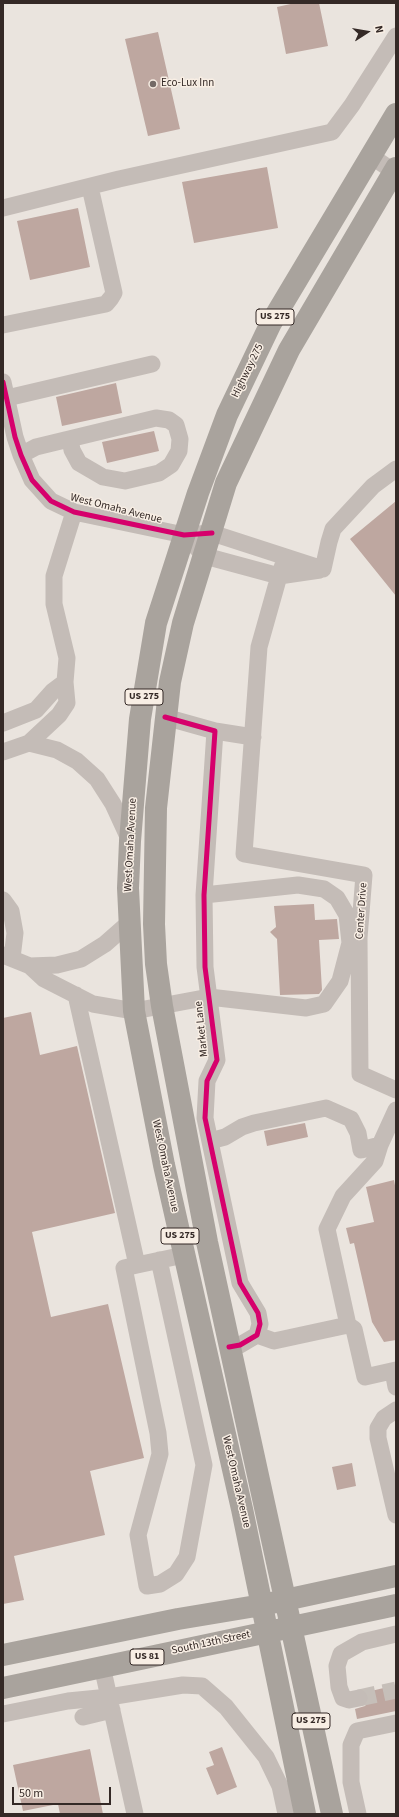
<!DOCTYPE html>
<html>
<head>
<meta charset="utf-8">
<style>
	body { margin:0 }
	#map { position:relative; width:399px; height:1817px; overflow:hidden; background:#eae4de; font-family:"Source Sans 3",sans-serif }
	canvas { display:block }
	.frame { position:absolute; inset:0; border:4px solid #342926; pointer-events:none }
	.north { position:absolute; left:347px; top:12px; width:40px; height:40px; -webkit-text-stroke:3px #f8eee4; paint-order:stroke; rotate:78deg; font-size:11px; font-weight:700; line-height:16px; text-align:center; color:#342926 }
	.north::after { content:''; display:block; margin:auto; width:14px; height:18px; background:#342926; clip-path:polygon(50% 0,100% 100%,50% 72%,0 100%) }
	.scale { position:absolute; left:12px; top:1787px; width:99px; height:18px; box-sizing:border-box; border:2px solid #342926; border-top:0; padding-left:5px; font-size:12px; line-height:14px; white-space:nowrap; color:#342926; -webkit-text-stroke:3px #f8eee4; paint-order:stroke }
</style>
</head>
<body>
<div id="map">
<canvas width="399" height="1817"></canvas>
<div class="frame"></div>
<div class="north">N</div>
<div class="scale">50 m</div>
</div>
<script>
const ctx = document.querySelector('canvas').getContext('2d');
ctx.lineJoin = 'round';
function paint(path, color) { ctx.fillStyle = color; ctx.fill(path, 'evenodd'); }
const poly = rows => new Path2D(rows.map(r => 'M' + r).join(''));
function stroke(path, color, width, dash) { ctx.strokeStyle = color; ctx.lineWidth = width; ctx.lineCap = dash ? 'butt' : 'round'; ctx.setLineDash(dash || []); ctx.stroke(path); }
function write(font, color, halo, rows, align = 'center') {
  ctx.font = font + ' "Source Sans 3",sans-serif'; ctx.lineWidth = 3; ctx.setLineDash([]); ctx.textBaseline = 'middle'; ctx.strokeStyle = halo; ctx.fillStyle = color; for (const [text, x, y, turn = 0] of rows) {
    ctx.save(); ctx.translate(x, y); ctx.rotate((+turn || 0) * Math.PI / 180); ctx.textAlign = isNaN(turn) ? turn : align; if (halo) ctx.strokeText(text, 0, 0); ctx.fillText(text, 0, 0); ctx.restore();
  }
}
const building = poly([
	[295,3,319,3,328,46,286,54,277,7],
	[158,32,180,129,148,136,125,39],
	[267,167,278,228,194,243,182,182],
	[78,208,90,267,30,280,17,221],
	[116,383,122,413,62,426,56,397],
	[154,431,159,451,107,463,102,442],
	[396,501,396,596,350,539],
	[314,904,315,920,337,919,339,939,319,940,322,990,319,994,280,995,277,939,270,932,276,927,274,906],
	[31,1012,40,1055,77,1046,115,1213,32,1232,51,1317,108,1304,144,1458,90,1471,105,1535,14,1556,24,1600,3,1604,3,1018],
	[305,1123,308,1137,267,1146,264,1131],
	[394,1180,396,1191,396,1340,384,1342,372,1322,354,1243,350,1244,346,1228,374,1222,366,1187],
	[352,1463,356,1486,337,1490,332,1467],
	[396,1685,396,1711,357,1719,355,1709,365,1706,368,1702,369,1696,367,1692],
	[222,1747,237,1787,217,1795,206,1768,214,1765,209,1752],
	[90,1749,103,1814,60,1814,58,1804,23,1811,13,1765]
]);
const minorTunnel = poly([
	[359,1698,396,1690]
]);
const minor = poly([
	[371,156,396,173],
	[3,208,119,179,332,132,352,105,396,36],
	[3,325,106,304,111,298,114,293,90,187],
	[3,382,15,437,21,455,32,480,51,501,74,512,184,535,212,533,323,569],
	[7,398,152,364],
	[21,455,36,447,156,418,169,420,176,425,180,439,179,451,171,465,159,473,125,481,103,477,79,463,72,450,70,439],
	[196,547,205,556,279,576,320,570],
	[286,557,279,576,259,647,244,854,364,875,359,938,360,1074,396,1090],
	[323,569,329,542,333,529,373,486,396,469],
	[165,717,215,731,253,737],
	[3,723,36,710,53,691,65,682],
	[215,731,204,895,205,967,217,1060,207,1081,205,1118,240,1283,258,1313,260,1324,257,1335,240,1345,229,1347],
	[29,743,57,750,77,761,97,779,113,804,130,841],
	[3,752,29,743,59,715,67,703,65,682,67,658,54,604,54,576,74,512],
	[3,900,11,911,15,933,12,958],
	[3,955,30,966,44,979,93,1004,134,1011,209,997,306,1008,324,1004,340,981,350,943,347,915,337,898,324,889,298,885,204,895],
	[30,966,57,965,81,959,105,944,130,922],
	[76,995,137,1265],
	[210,1141,225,1137,242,1127,254,1123,326,1108,351,1119,358,1133,361,1150,380,1145],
	[159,1260,204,1465,187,1557,176,1574,160,1584,147,1586,138,1535,160,1454,158,1433,124,1268,137,1265,184,1255],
	[348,1325,354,1329,365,1377,396,1370],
	[257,1335,274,1341,348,1325,327,1229,343,1196,375,1161,380,1145,396,1110],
	[393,1371,396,1387],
	[396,1410,384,1418,378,1428,378,1438,396,1515],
	[102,1666,135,1814],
	[359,1698,349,1700,343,1698,339,1687,337,1666,341,1654,362,1642,396,1634],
	[3,1714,68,1701,109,1697,183,1685,202,1686,226,1707,266,1757,280,1786,286,1814],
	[83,1717,112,1710],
	[358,1814,351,1782,351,1745,357,1731,396,1723]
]);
const highway = poly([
	[3,1655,178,1619,262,1605,396,1576],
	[3,1688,396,1605],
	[305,1814,242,1509,164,1165,134,1011,128,888,130,841,140,719,156,623,198,493,227,415,271,323,396,114],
	[332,1814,207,1242,162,1006,156,964,154,924,156,808,170,682,183,623,226,483,289,350,396,168]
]);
const cycleway = poly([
	[3,382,15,437,21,455,32,480,51,501,74,512,184,535,212,533],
	[165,717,215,731,204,895,205,967,217,1060,207,1081,205,1118,240,1283,258,1313,260,1324,257,1335,240,1345,229,1347]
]);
const markers = [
	[153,84,4,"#746a66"]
];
const shields = [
	[275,317,38],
	[144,697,38],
	[180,1236,38],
	[147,1657,34],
	[311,1721,38]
];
const shieldNames = [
	["US 275",275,317],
	["US 275",144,697],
	["US 275",180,1236],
	["US 81",147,1657],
	["US 275",311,1721]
];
const poiNames = [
	["Eco-Lux Inn",161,84]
];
const streetNames = [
	["Highway 275",248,371,-64],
	["West Omaha Avenue",116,509,14],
	["West Omaha Avenue",131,845,-87],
	["Center Drive",362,911,-86],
	["Market Lane",202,1029,-96],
	["West Omaha Avenue",165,1166,78],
	["West Omaha Avenue",236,1482,77],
	["South 13th Street",211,1643,-12]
];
paint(building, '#bea7a0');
stroke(minorTunnel, '#c6bfb9', 17, [17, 8]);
stroke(minor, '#c4bcb7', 17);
stroke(highway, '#a9a39d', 22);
stroke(cycleway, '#d6006c', 5);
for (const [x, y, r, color] of markers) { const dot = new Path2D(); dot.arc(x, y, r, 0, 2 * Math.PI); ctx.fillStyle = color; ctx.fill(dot); stroke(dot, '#f8eee4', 1.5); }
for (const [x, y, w] of shields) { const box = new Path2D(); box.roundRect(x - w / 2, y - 8, w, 16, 3); ctx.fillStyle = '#f8eee4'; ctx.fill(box); stroke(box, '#342926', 1); }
write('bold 10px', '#342926', null, shieldNames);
write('11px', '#342926', '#f8eee4', poiNames, 'left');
write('11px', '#342926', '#f8eee4', streetNames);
</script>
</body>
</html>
